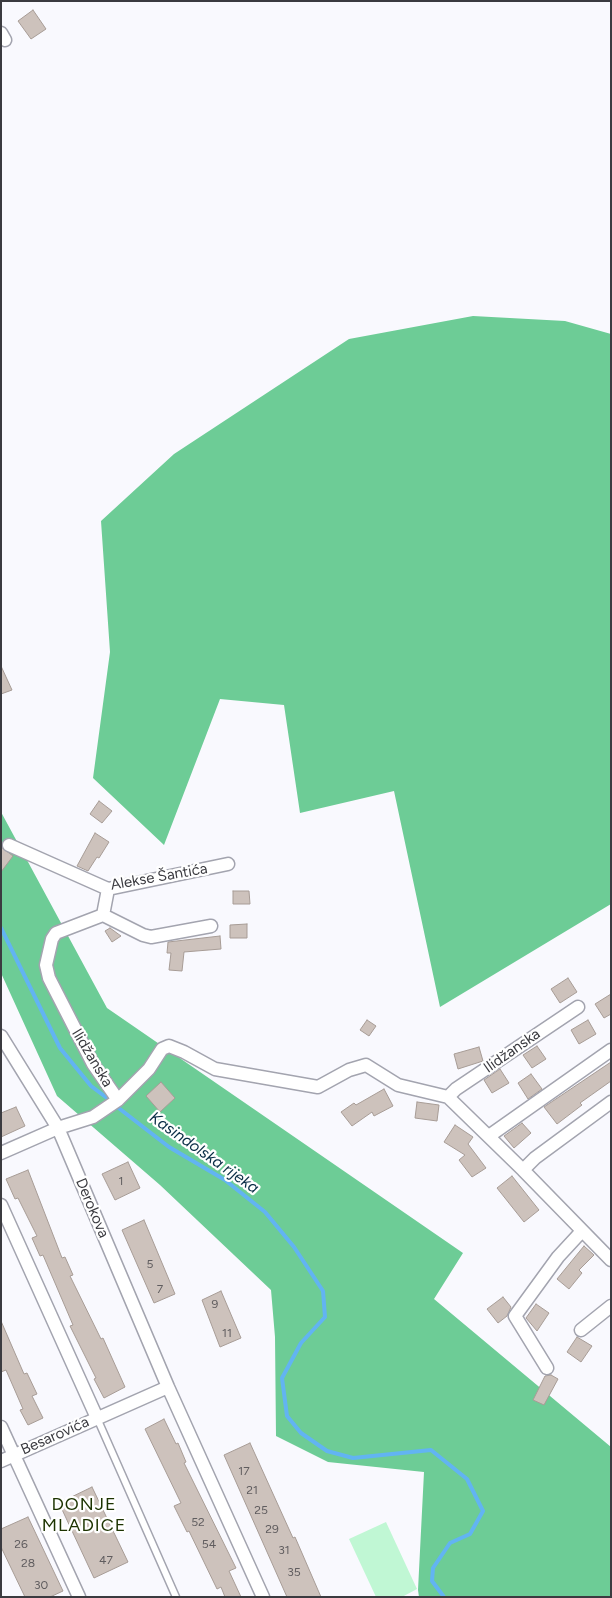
<!DOCTYPE html>
<html>
<head>
<meta charset="utf-8">
<style>
	body { margin:0 }
	#map { position:relative; width:612px; height:1598px; overflow:hidden; background:#f9f9fe; font-family:Figtree,sans-serif }
	canvas { display:block }
	.frame { position:absolute; inset:0; border:2px solid #3b3b40; pointer-events:none }
</style>
</head>
<body>
<div id="map">
<canvas width="612" height="1598"></canvas>
<div class="frame"></div>
</div>
<script>
const ctx = document.querySelector('canvas').getContext('2d');
ctx.lineJoin = 'round';
function paint(path, color) { ctx.fillStyle = color; ctx.fill(path, 'evenodd'); }
const poly = rows => new Path2D(rows.map(r => 'M' + r).join(''));
function stroke(path, color, width, dash) { ctx.strokeStyle = color; ctx.lineWidth = width; ctx.lineCap = dash ? 'butt' : 'round'; ctx.setLineDash(dash || []); ctx.stroke(path); }
function write(font, color, halo, rows, align = 'center') {
  ctx.font = font + ' Figtree,sans-serif'; ctx.lineWidth = 4.5; ctx.setLineDash([]); ctx.textBaseline = 'middle'; ctx.strokeStyle = halo; ctx.fillStyle = color; for (const [text, x, y, turn = 0] of rows) {
    ctx.save(); ctx.translate(x, y); ctx.rotate((+turn || 0) * Math.PI / 180); ctx.textAlign = isNaN(turn) ? turn : align; if (halo) ctx.strokeText(text, 0, 0); ctx.fillText(text, 0, 0); ctx.restore();
  }
}
const green = poly([
	[386,1522,417,1589,402,1597,376,1597,349,1539]
]);
const forest = poly([
	[473,316,565,321,611,334,611,904,440,1007,394,791,300,813,284,705,220,699,164,845,93,778,110,652,101,521,174,454,349,339],
	[1,812,107,1008,463,1253,434,1299,611,1447,611,1597,419,1597,418,1590,424,1472,328,1462,276,1436,275,1337,271,1290,160,1185,57,1096,1,973]
]);
const stream = poly([
	[1,928,60,1048,91,1086,111,1101],
	[116,1106,169,1147,225,1180,265,1212,294,1247,323,1291,325,1317,301,1343,282,1378,287,1416,301,1433,327,1451,353,1458,431,1450,467,1479,483,1511,470,1534,450,1543,433,1568,432,1581,444,1597]
]);
const building = poly([
	[33,10,46,29,31,39,18,21,33,10],
	[1,666,12,690,1,694,1,666],
	[99,801,112,811,102,823,90,814,99,801],
	[95,833,109,842,99,858,97,857,88,871,77,866,95,833],
	[1,847,13,856,1,872,1,847],
	[233,891,249,891,250,904,233,904,233,891],
	[247,924,247,938,230,938,230,925,247,924],
	[110,928,121,936,112,942,105,931,110,928],
	[220,936,221,949,184,952,182,971,169,970,171,953,167,953,168,942,220,936],
	[568,978,577,992,560,1003,551,989,568,978],
	[611,994,611,1014,604,1018,595,1004,611,994],
	[367,1020,376,1026,369,1036,360,1030,367,1020],
	[588,1020,596,1034,579,1044,571,1030,588,1020],
	[537,1046,546,1059,532,1068,523,1055,537,1046],
	[479,1047,483,1061,458,1069,454,1054,479,1047],
	[611,1062,611,1081,580,1103,582,1105,557,1124,544,1107,611,1062],
	[500,1069,509,1083,492,1093,484,1080,500,1069],
	[531,1074,542,1089,528,1099,518,1083,531,1074],
	[161,1082,175,1098,160,1112,146,1096,161,1082],
	[384,1089,393,1106,374,1116,372,1112,352,1126,341,1112,354,1103,356,1105,384,1089],
	[417,1102,439,1105,437,1121,415,1118,417,1102],
	[16,1107,25,1126,1,1137,1,1113,16,1107],
	[522,1123,531,1133,514,1148,504,1136,522,1123],
	[455,1125,473,1137,468,1144,486,1168,472,1177,459,1160,465,1155,444,1142,455,1125],
	[128,1162,140,1188,115,1200,102,1174,128,1162],
	[28,1170,62,1258,65,1257,73,1275,70,1276,101,1339,103,1338,125,1387,104,1398,94,1379,96,1378,70,1326,73,1325,43,1255,40,1256,32,1238,37,1236,18,1198,15,1199,6,1179,28,1170],
	[512,1176,539,1210,524,1222,497,1188,512,1176],
	[144,1220,175,1294,154,1303,122,1230,144,1220],
	[584,1246,594,1255,579,1270,582,1273,569,1289,557,1279,584,1246],
	[221,1291,241,1338,220,1347,202,1300,221,1291],
	[503,1297,511,1307,507,1316,498,1323,487,1309,503,1297],
	[536,1304,549,1313,537,1331,526,1318,536,1304],
	[1,1321,24,1374,27,1373,37,1394,32,1396,43,1418,28,1425,20,1410,23,1409,6,1370,1,1372,1,1321],
	[577,1337,592,1346,581,1362,567,1352,577,1337],
	[551,1375,558,1379,544,1405,533,1400,545,1376,551,1375],
	[164,1419,176,1444,178,1443,186,1462,184,1463,236,1568,229,1571,241,1597,225,1597,221,1587,217,1589,189,1531,187,1532,174,1506,181,1503,145,1429,164,1419],
	[250,1443,293,1538,295,1537,321,1597,287,1597,224,1455,250,1443],
	[92,1487,128,1562,94,1578,59,1503,92,1487],
	[28,1517,63,1591,50,1597,25,1597,1,1547,1,1529,28,1517]
]);
const service = poly([
	[97,1418,176,1597]
]);
const minor = poly([
	[1,33,5,40],
	[9,845,108,889,228,864],
	[103,915,108,889],
	[1,1036,58,1128,168,1387,263,1597],
	[448,1097,456,1089,578,1007],
	[118,1100,93,1064,49,978,46,965,52,939,56,933,103,915,143,935,151,937,211,926],
	[489,1136,611,1050],
	[1,1153,58,1128,93,1117,118,1100,149,1069,162,1049,169,1046,184,1052,215,1069,318,1087,349,1070,366,1065,398,1085,448,1097,523,1170,611,1260],
	[523,1170,535,1158,611,1102],
	[1,1205,97,1418],
	[581,1330,611,1306],
	[547,1368,515,1316,558,1257,582,1231],
	[1,1427,79,1597],
	[1,1461,168,1387]
]);
const numberNames = [
	["1",121,1181],
	["5",150,1264],
	["7",160,1289],
	["9",215,1304],
	["11",227,1333],
	["17",244,1471],
	["21",252,1490],
	["25",261,1510],
	["52",198,1522],
	["29",272,1529],
	["26",21,1544],
	["54",209,1544],
	["31",284,1550],
	["47",106,1560],
	["28",28,1563],
	["35",294,1572],
	["30",41,1585]
];
const streetNames = [
	["Alekse Šantića",159,877,-10],
	["Ilidžanska",512,1051,-35],
	["Ilidžanska",92,1058,59],
	["Derokova",92,1208,67],
	["Besarovića",55,1436,-24]
];
const waterNames = [
	["Kasindolska rijeka",204,1153,35]
];
const quarterNames = [
	["DONJE",84,1505],
	["MLADICE",84,1526]
];
paint(green, '#c0f7d4');
paint(forest, '#6dcc96');
stroke(stream, '#62b4f2', 4);
paint(building, '#cdc2bc');
stroke(building, '#a79c96', 1);
stroke(service, '#a3a4af', 9);
stroke(minor, '#a3a4af', 15);
stroke(service, '#fff', 6);
stroke(minor, '#fff', 12);
write('12px', '#605d5f', null, numberNames);
write('15px', '#3b3b40', '#fff', streetNames);
write('italic 16px', '#0a2e46', '#fff', waterNames);
ctx.letterSpacing = '1px';
write('18px', '#1c3301', '#fff', quarterNames);
ctx.letterSpacing = '0px';
</script>
</body>
</html>
